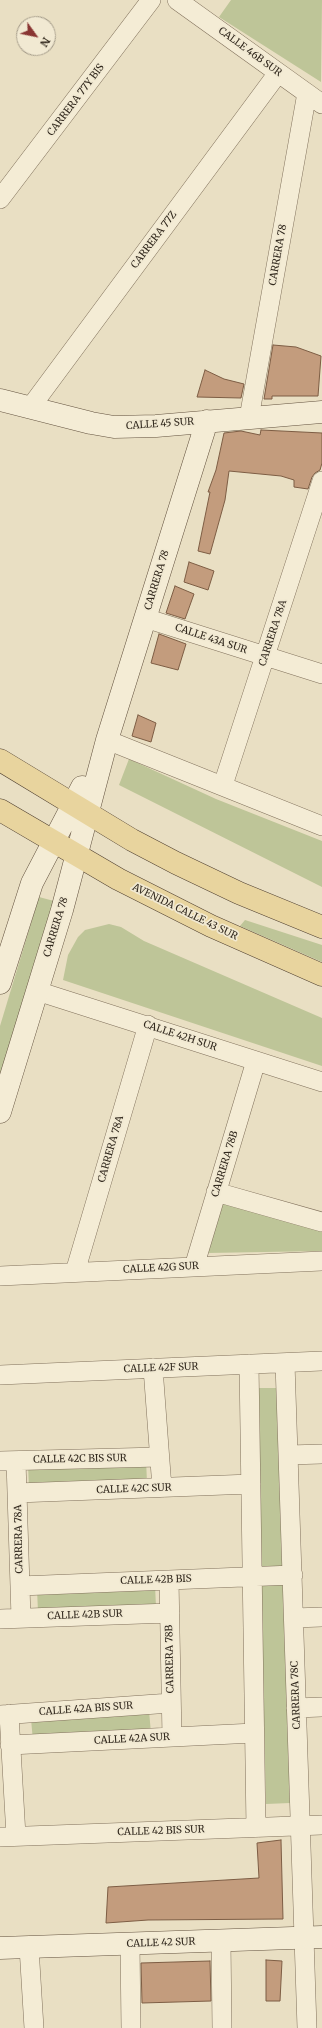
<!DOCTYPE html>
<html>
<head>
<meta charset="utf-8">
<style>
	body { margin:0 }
	#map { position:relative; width:322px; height:2028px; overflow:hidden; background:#e9dfc3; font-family:Merriweather,serif }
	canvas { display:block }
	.north { position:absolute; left:16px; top:16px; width:40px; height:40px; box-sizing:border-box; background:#f1e9d2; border:1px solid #a59c8a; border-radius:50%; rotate:123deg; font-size:11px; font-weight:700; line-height:16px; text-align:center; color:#32291e }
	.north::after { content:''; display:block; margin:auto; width:14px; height:18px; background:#893532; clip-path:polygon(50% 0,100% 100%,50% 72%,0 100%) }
</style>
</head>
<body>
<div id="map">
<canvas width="322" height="2028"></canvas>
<div class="north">N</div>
</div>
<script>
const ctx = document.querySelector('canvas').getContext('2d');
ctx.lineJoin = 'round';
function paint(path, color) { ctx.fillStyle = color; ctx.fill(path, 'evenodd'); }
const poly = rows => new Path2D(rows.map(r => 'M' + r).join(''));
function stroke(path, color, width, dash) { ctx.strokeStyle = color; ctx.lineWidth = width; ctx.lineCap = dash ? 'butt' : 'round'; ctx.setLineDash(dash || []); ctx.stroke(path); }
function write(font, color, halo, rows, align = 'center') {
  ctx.font = font + ' Merriweather,serif'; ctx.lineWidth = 3.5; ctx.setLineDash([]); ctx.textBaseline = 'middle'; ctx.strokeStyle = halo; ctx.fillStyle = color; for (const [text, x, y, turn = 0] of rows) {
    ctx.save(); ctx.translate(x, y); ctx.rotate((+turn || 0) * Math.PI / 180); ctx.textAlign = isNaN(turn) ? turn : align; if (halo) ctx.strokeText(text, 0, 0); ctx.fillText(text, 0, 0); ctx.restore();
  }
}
const green = poly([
	[231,0,322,0,321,82,219,17],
	[129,759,216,799,322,841,322,887,119,785],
	[39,897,54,901,0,1077,0,1026],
	[245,920,322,945,322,962,240,926],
	[109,924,121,927,144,941,322,1018,322,1066,63,980,68,955,78,937,85,930],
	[221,1199,322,1229,322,1251,207,1253],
	[256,1388,279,1388,290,1803,266,1804],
	[146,1460,147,1482,29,1488,28,1465],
	[155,1585,156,1607,38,1612,37,1589],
	[149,1711,151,1733,33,1741,31,1719]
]);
const building = poly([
	[273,345,296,347,321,356,318,396,272,396,272,399,264,399,273,345],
	[205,370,224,379,244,384,241,398,197,397,205,370],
	[261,430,322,433,322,463,320,470,315,473,312,477,308,489,294,487,294,480,281,476,229,471,225,500,210,554,198,551,210,492,208,492,216,470,224,433,241,431,260,435,261,430],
	[189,562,214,571,208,590,184,582,189,562],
	[175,586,194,594,185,619,166,613,175,586],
	[159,634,186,644,178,670,151,663,159,634],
	[138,715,156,723,151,742,132,736,138,715],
	[281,1840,283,1919,148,1920,106,1923,108,1887,259,1878,257,1843,281,1840],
	[266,1960,282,1961,280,2001,266,2001,266,1960],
	[210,1961,211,2001,142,2003,141,1963,210,1961]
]);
const street = poly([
	[177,0,322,104],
	[0,199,151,0],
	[30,408,278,73],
	[249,418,307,93],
	[145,618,322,674],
	[107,740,322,826],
	[223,785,322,481],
	[37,991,322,1082],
	[216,1192,322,1222],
	[194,1267,256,1061],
	[75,1272,148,1025],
	[0,1276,322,1261],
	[285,1363,307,2028],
	[249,1364,256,1828],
	[153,1368,162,1488],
	[0,1375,322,1361],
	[289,1455,322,1454],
	[0,1461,159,1457],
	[16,1461,21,1618],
	[17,1493,251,1484],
	[169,1580,172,1737],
	[20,1586,293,1575],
	[294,1618,322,1617],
	[0,1619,170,1613],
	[296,1708,322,1707],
	[9,1714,16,1836],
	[0,1715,171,1703],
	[10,1745,254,1733],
	[0,1837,322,1825],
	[221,1941,222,2028],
	[130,1944,131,2028],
	[29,1947,34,2028]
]);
const secondary = poly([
	[0,400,91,423,114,427,156,426,322,412],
	[0,983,32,883,82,787],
	[0,1112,62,910,107,740,207,421],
	[0,1948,322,1937]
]);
const primary = poly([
	[0,760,132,840,176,863,239,893,322,927],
	[0,810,118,879,211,926,322,975]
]);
const streetNames = [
	["CALLE 46B SUR",250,52,36],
	["CARRERA 77Y BIS",76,100,-53],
	["CARRERA 77Z",154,240,-53],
	["CARRERA 78",278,255,-80],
	["CALLE 45 SUR",160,424,-4],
	["CARRERA 78",157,580,-73],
	["CARRERA 78A",273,633,-72],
	["CALLE 43A SUR",211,639,18],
	["AVENIDA CALLE 43 SUR",185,912,26],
	["CARRERA 78",56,927,-73],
	["CALLE 42H SUR",180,1036,18],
	["CARRERA 78A",111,1149,-74],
	["CARRERA 78B",225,1164,-73],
	["CALLE 42G SUR",161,1268,-3],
	["CALLE 42F SUR",161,1368,-2],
	["CALLE 42C BIS SUR",80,1459,-1],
	["CALLE 42C SUR",134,1489,-2],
	["CARRERA 78A",19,1539,-91],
	["CALLE 42B BIS",156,1580,-2],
	["CALLE 42B SUR",85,1615,-2],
	["CARRERA 78B",170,1659,-91],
	["CARRERA 78C",296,1695,-92],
	["CALLE 42A BIS SUR",86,1709,-4],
	["CALLE 42A SUR",132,1739,-3],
	["CALLE 42 BIS SUR",161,1831,-2],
	["CALLE 42 SUR",161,1943,-2]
];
paint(green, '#bec598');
paint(building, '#c39c7d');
stroke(building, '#7d5d44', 1);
stroke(street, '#81715c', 20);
stroke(secondary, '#63523f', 23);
stroke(primary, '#4f3f30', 23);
stroke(street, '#f4ecd5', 19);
stroke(secondary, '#f4ecd5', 22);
stroke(primary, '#e8d49e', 22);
write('10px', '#32291e', '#f1e9d2', streetNames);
</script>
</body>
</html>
